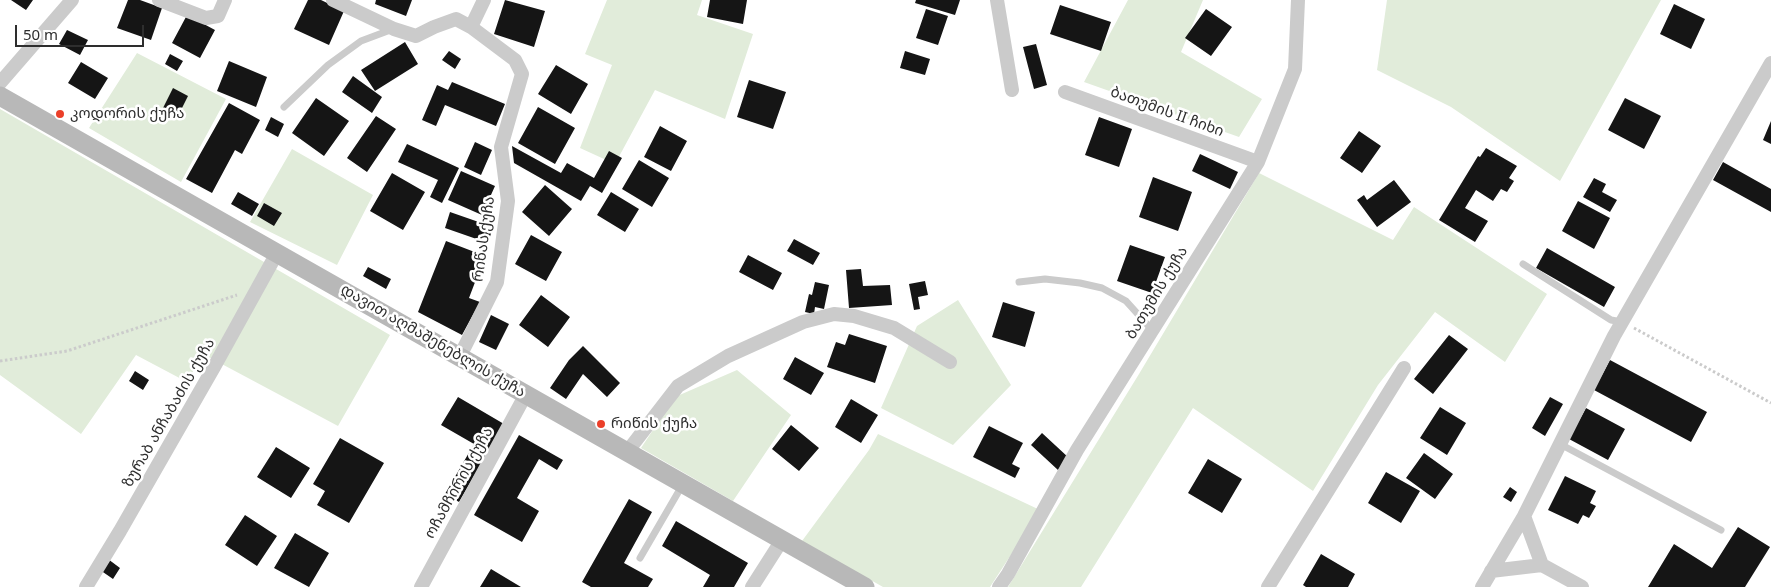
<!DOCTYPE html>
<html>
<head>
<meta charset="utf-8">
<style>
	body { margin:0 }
	#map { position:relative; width:1771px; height:587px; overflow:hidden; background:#fff; font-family:"Noto Sans",sans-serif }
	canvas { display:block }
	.scale { position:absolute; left:15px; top:25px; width:129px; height:22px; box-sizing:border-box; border:2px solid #2e2e2e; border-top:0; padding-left:6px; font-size:15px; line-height:18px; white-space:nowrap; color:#2e2e2e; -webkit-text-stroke:4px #fff; paint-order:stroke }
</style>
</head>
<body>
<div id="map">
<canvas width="1771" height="587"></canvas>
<div class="scale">50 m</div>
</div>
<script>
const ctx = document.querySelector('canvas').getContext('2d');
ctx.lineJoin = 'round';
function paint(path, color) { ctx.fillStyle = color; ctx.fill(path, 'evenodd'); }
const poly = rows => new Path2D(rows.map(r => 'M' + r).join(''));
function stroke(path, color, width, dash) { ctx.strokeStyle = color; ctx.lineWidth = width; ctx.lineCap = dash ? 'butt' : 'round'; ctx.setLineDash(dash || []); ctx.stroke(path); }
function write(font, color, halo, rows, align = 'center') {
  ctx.font = font + ' "Noto Sans","Noto Sans Georgian",sans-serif'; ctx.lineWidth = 5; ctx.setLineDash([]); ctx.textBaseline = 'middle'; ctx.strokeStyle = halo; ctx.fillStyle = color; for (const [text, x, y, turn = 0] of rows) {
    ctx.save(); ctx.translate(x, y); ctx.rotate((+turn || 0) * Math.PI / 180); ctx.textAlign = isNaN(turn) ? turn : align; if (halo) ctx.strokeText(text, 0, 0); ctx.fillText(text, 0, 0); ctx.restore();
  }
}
const green = poly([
	[607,0,702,0,697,15,753,34,725,119,655,90,615,164,580,148,612,65,585,54],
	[1128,0,1203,0,1181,52,1262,99,1239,137,1084,82],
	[1387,0,1661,0,1560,181,1451,107,1377,70],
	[137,53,226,99,181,182,89,128],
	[0,109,390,335,338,426,203,354,187,382,136,355,81,434,0,375],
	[292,149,373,195,337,265,250,222],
	[1259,173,1393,240,1414,207,1547,294,1505,362,1435,312,1378,385,1313,491,1193,408,1081,587,1008,587,1139,374],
	[958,300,1011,385,953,445,881,408,917,326],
	[737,370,791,415,733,501,641,448,675,397],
	[878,434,1040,510,990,587,883,587,802,541,869,450]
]);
const building = poly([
	[11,0,33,0,26,10],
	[128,0,140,0,162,8,151,40,117,28],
	[308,0,321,0,344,11,329,45,294,29],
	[376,0,412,0,406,16,375,4],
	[505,0,545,11,534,47,494,34],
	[710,0,747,0,743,24,707,17],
	[916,0,960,0,955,15,915,3],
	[1674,4,1705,19,1691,49,1660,34],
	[1060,5,1111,22,1101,51,1050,34],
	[926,9,948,16,938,45,916,38],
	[1206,9,1232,27,1211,56,1185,38],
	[187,15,215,30,200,58,172,43],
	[67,30,88,40,80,55,59,44],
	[405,42,418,64,375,91,361,70],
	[1036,44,1047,85,1034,89,1023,47],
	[449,51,461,59,455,69,442,60],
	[905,51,930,59,925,75,900,68],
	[170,54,183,61,177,71,165,64],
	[229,61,267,77,256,107,217,91],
	[81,62,108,78,95,99,68,83],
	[556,65,588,84,571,114,538,94],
	[353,76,382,97,372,113,342,92],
	[749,80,786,92,773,129,737,117],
	[452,82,505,104,496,126,445,105,436,126,422,120,437,85,448,90],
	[173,88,188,96,177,118,162,110],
	[316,98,349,121,324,156,292,133],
	[1625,98,1661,116,1644,149,1608,130],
	[229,103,260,120,242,154,235,150,212,193,186,179],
	[538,107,575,128,555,164,518,143],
	[376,116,396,129,367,172,347,158],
	[271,117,284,124,278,137,265,130],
	[1099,117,1132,129,1119,167,1085,155],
	[1771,121,1771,144,1763,140],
	[660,126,687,141,671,171,644,157],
	[1359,131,1381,146,1362,173,1340,158],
	[475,142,492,150,481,175,464,167],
	[407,144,459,168,442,203,430,197,438,180,398,162],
	[512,146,561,173,567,163,594,178,609,151,622,158,602,193,590,186,581,201,514,163],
	[1486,148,1517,166,1509,178,1514,181,1507,192,1501,189,1493,201,1476,190,1465,208,1488,221,1475,242,1439,220,1478,156,1480,157],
	[1200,154,1238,172,1230,189,1192,171],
	[639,160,669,178,652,207,622,189],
	[1723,162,1771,189,1771,212,1713,180],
	[461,171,495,186,482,215,448,200],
	[392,173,425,192,403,230,370,211],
	[1153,177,1192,192,1178,231,1139,217],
	[1594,178,1606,184,1602,192,1617,200,1610,212,1583,197],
	[1394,180,1411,202,1377,227,1357,200,1364,195,1367,200],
	[545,185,572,209,549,236,522,212],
	[238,192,259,204,252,216,231,204],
	[611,192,639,209,625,232,597,215],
	[1578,201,1610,218,1594,249,1562,231],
	[264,203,282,213,274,226,257,216],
	[450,212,493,227,488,243,445,228],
	[531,235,562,252,546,281,515,264],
	[794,239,820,253,813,265,787,251],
	[446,241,485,256,469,298,480,302,462,335,418,312],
	[1130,245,1165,257,1152,293,1117,281],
	[1547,248,1615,287,1604,307,1536,268],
	[748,255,782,273,773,290,739,272],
	[368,267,391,279,386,289,363,276],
	[861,269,863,286,890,285,892,305,849,308,846,270],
	[925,281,928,295,918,297,920,309,914,310,909,284],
	[815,282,829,285,824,309,815,307,814,314,805,312,809,294,812,295],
	[541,295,570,317,548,347,519,325],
	[1003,302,1035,312,1025,347,992,337],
	[491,315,509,324,496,350,479,342],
	[849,334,887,346,875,383,827,367,836,342,845,345],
	[1449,335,1468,349,1433,394,1414,379],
	[583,346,620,383,607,397,583,374,566,399,550,388,569,360],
	[795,357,824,373,811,395,783,379],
	[1610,360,1707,412,1691,442,1594,390],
	[135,371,149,380,143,390,129,381],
	[458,397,504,424,459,502,445,494,474,444,441,425],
	[1550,397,1563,404,1545,436,1532,428],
	[851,399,878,415,861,443,835,427],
	[1440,407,1466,423,1447,455,1420,438],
	[1586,408,1625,429,1608,460,1569,439],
	[791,425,819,448,799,471,772,449],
	[989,426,1023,443,1012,464,1020,468,1015,478,973,457],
	[1042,433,1069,458,1058,470,1031,445],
	[519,435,563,460,557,470,539,459,517,498,539,511,522,542,474,515],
	[340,438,384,463,349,523,317,505,325,491,313,484],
	[276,447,310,468,291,498,257,477],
	[1424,453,1453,474,1435,499,1406,478],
	[1208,459,1242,479,1222,513,1188,493],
	[1386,472,1420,491,1401,523,1368,503],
	[1565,476,1596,491,1590,503,1596,506,1589,518,1583,515,1578,524,1548,510],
	[1510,487,1517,492,1511,502,1503,497],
	[629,499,652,512,624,563,653,579,648,587,591,587,582,582],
	[245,515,277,536,257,566,225,545],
	[676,521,748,563,734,587,703,587,710,575,662,546],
	[1738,527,1770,547,1745,587,1648,587,1674,544,1712,568],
	[295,533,329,553,309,587,274,568],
	[1321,554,1355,574,1348,587,1306,587,1303,585],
	[108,559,120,568,113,579,100,570],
	[491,569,521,587,480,587]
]);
const path = poly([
	[1634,328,1771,403],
	[0,361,67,351,237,295]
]);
const lane = poly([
	[284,107,328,65,361,41,393,29],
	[1523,264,1611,320,1622,322],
	[1019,282,1045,279,1080,283,1102,288,1126,301,1153,331],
	[1560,444,1721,530],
	[640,558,683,484]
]);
const street = poly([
	[159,0,206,18,218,16,225,0],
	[333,0,394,29,416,36,434,27,456,19,471,27,515,60,522,74,501,147,508,201,497,282,460,356],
	[997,0,1012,90],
	[471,27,484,0],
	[0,83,72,0],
	[1065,92,1258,162],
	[627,452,678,386,728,356,803,322,834,314,854,316,894,328,950,362],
	[1524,516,1542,565],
	[1491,571,1542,565,1582,587],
	[86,587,120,531,214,367,277,253],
	[421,587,526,394],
	[752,587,782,540],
	[999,587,1008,574,1077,450,1258,162,1295,69,1298,0],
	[1268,587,1404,368],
	[1482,587,1524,516,1614,336,1771,63]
]);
const secondary = poly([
	[0,96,865,587]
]);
const markers = [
	[60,114,5,"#eb3f29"],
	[601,424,5,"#eb3f29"]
];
const streetNames = [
	["ბათუმის II ჩიხი",1167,112,20],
	["რიწას ქუჩა",484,239,-82],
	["ბათუმის ქუჩა",1157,293,-59],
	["დავით აღმაშენებლის ქუჩა",433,341,30],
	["ზურაბ ანჩაბაძის ქუჩა",169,413,-60],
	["ოჩამჩირის ქუჩა",459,483,-61]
];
const poiNames = [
	["კოდორის ქუჩა",70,114],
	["რიწის ქუჩა",611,424]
];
paint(green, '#e1ecda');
paint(building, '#151515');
stroke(path, '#cbcbcb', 3, [2.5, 2.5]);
stroke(lane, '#cbcbcb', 7);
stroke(street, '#cbcbcb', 14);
stroke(secondary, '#b8b8b8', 19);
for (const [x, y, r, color] of markers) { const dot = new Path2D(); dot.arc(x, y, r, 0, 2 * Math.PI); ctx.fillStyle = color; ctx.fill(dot); stroke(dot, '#fff', 2); }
write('15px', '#2e2e2e', '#fff', streetNames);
write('15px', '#2e2e2e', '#fff', poiNames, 'left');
</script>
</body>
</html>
